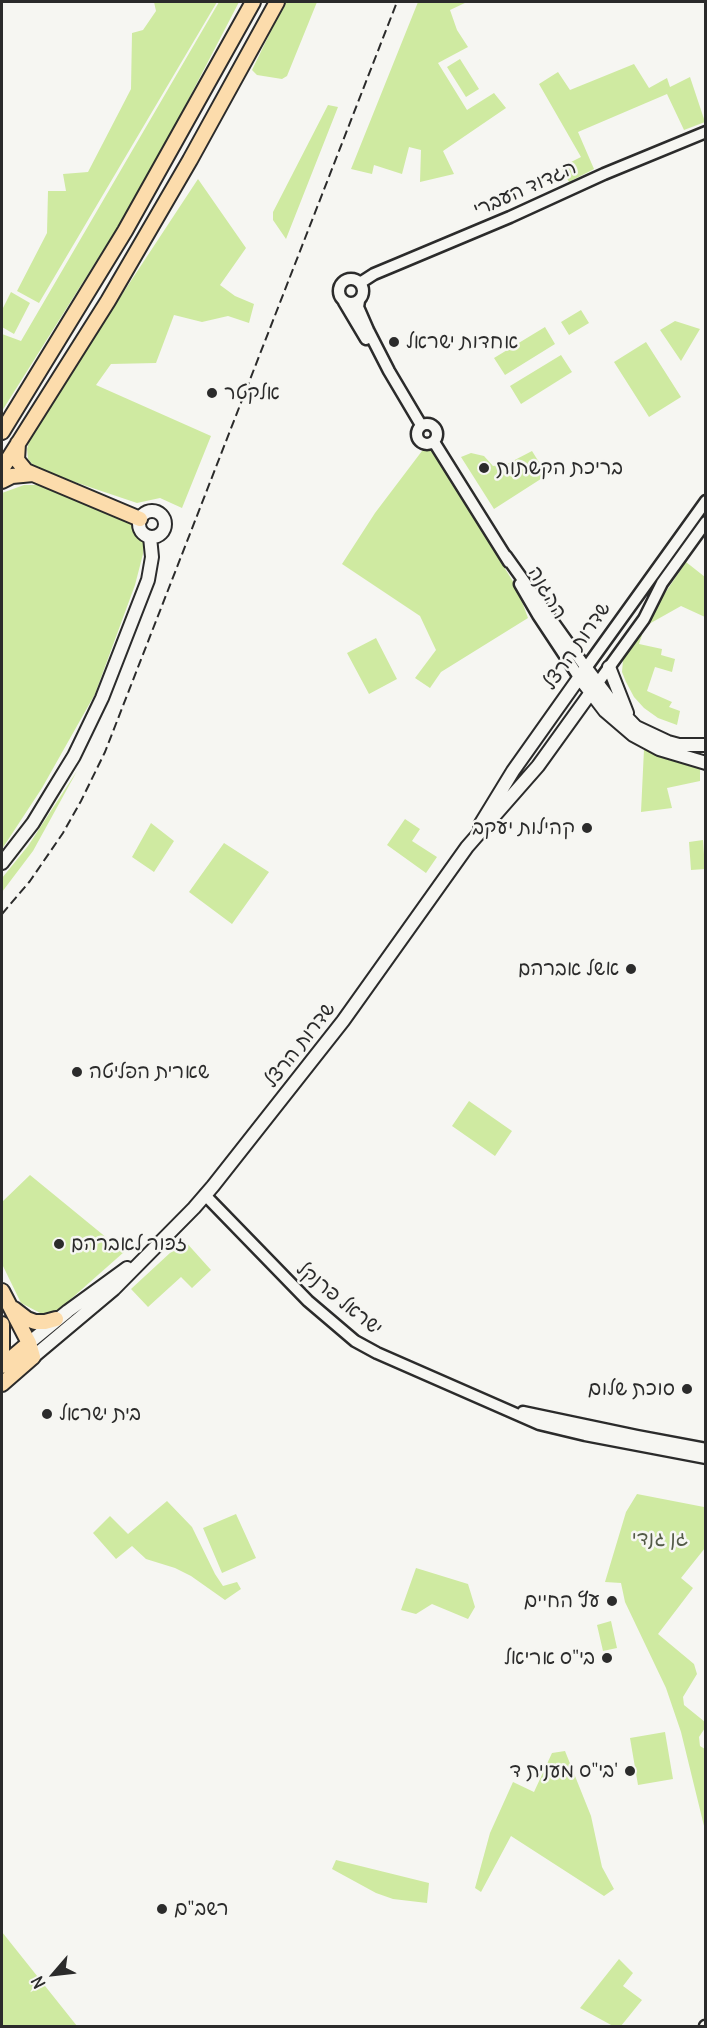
<!DOCTYPE html>
<html>
<head>
<meta charset="utf-8">
<style>
	body { margin:0 }
	#map { position:relative; width:707px; height:2028px; overflow:hidden; background:#f6f6f2; font-family:Delius,sans-serif }
	canvas { display:block }
	.frame { position:absolute; inset:0; border:3px solid #2b2b2b; pointer-events:none }
	.north { position:absolute; left:24px; top:1944px; width:60px; height:60px; -webkit-text-stroke:4px #f6f6f2; paint-order:stroke; rotate:242deg; font-size:16px; font-weight:700; line-height:24px; text-align:center; color:#2b2b2b }
	.north::after { content:''; display:block; margin:auto; width:21px; height:27px; background:#2b2b2b; clip-path:polygon(50% 0,100% 100%,50% 72%,0 100%) }
</style>
</head>
<body>
<div id="map">
<canvas width="707" height="2028"></canvas>
<div class="frame"></div>
<div class="north">N</div>
</div>
<script>
const ctx = document.querySelector('canvas').getContext('2d');
ctx.lineJoin = 'round';
function paint(path, color) { ctx.fillStyle = color; ctx.fill(path, 'evenodd'); }
const poly = rows => new Path2D(rows.map(r => 'M' + r).join(''));
function stroke(path, color, width, dash) { ctx.strokeStyle = color; ctx.lineWidth = width; ctx.lineCap = dash ? 'butt' : 'round'; ctx.setLineDash(dash || []); ctx.stroke(path); }
function write(font, color, halo, rows, align = 'center') {
  ctx.font = font + ' Delius,"Playpen Sans Hebrew",sans-serif'; ctx.lineWidth = 5; ctx.setLineDash([]); ctx.textBaseline = 'middle'; ctx.strokeStyle = halo; ctx.fillStyle = color; for (const [text, x, y, turn = 0] of rows) {
    ctx.save(); ctx.translate(x, y); ctx.rotate((+turn || 0) * Math.PI / 180); ctx.textAlign = isNaN(turn) ? turn : align; if (halo) ctx.strokeText(text, 0, 0); ctx.fillText(text, 0, 0); ctx.restore();
  }
}
const green = poly([
	[154,2,217,2,39,303,17,291,47,233,48,191,66,191,63,174,88,172,131,89,132,33,143,30,156,11],
	[219,2,239,2,144,185,2,411,2,334,21,341],
	[285,2,317,2,287,76,282,79,257,75,252,70],
	[418,2,467,2,450,10,457,30,468,47,438,63,467,110,494,93,506,108,443,151,454,174,420,182,421,150,409,147,402,174,374,165,372,174,351,169],
	[460,59,479,89,466,97,447,67],
	[634,64,649,88,667,78,670,87,690,77,705,122,684,130,667,94,578,132,594,169,569,182,561,167,581,157,539,84,558,72,570,90],
	[328,105,338,107,286,239,273,220,273,212],
	[198,179,246,248,220,285,235,296,254,304,249,323,228,316,202,322,174,315,156,363,111,364,96,385,211,436,182,508,160,498,137,503,36,469,28,459,27,449,32,431],
	[11,292,30,303,14,334,2,327,2,310],
	[581,310,589,323,569,335,561,322],
	[675,321,700,329,681,361,660,330],
	[545,327,555,344,505,375,494,358],
	[646,342,681,397,649,417,614,362],
	[561,355,572,372,521,404,510,386],
	[425,447,432,450,517,588,528,618,441,672,430,688,415,678,436,650,420,616,342,564,375,513],
	[532,451,547,475,494,509,461,457,471,453,484,456,493,466,507,464],
	[24,485,39,485,134,522,135,532,144,542,143,554,135,585,95,694,42,788,2,849,2,493],
	[686,562,705,577,705,617,681,606,649,624,646,621],
	[638,632,642,635,639,644,662,649,661,655,675,659,672,672,655,667,647,691,672,702,669,707,680,711,677,725,658,718,644,708,634,697,626,682,622,672,623,660,626,650],
	[376,638,397,679,369,694,347,653],
	[644,749,700,765,700,781,667,788,672,808,641,812],
	[77,771,33,851,2,892,2,878,28,846],
	[405,819,420,829,412,841,437,857,426,873,387,845],
	[151,823,174,841,154,872,132,857],
	[703,840,705,869,691,870,689,842],
	[224,843,269,872,232,924,189,892],
	[469,1101,512,1131,495,1156,452,1126],
	[30,1175,124,1252,55,1313,44,1315,21,1303,2,1264,2,1202],
	[184,1240,211,1270,192,1288,181,1277,148,1307,131,1289],
	[637,1494,704,1507,705,1548,681,1578,693,1588,658,1634,694,1664,697,1674,683,1697,684,1705,705,1722,705,1728,699,1737,700,1746,705,1749,705,1830,681,1732,666,1688,625,1602,621,1583,605,1582,626,1512],
	[167,1501,192,1527,215,1574,223,1586,237,1582,241,1589,225,1600,191,1576,175,1568,146,1559,132,1546,116,1559,93,1533,110,1516,128,1534],
	[236,1514,256,1558,222,1573,203,1528],
	[416,1568,468,1584,475,1607,468,1619,432,1604,416,1614,401,1610],
	[611,1621,617,1648,603,1651,597,1625],
	[665,1732,673,1779,638,1785,630,1738],
	[565,1751,591,1816,602,1867,614,1889,604,1896,511,1836,481,1892,475,1888,490,1833,513,1782,534,1792,552,1753],
	[336,1860,429,1883,427,1903,393,1899,376,1893,332,1869],
	[2,1932,77,2026,3,2026,2,2024],
	[619,1959,633,1973,623,1986,642,2000,621,2026,613,2026,580,2008]
]);
const tertiary = poly([
	'339 291a12 12 0 1 1 24 0a12 12 0 1 1-24 0Z',
	[360,283,374,274,398,264,510,217,604,174,706,132],
	[359,301,358,307,368,330,389,371,421,425],
	[344,302,366,339],
	'417 434a10 10 0 1 1 20 0a10 10 0 1 1-20 0Z',
	[434,442,509,562],
	[506,556,586,668,706,501],
	[520,584,538,615,579,677],
	[597,684,644,619,662,583,706,522],
	[205,1195,308,1301,355,1341,377,1353,539,1424,585,1435,706,1458],
	[523,1412,637,1436,706,1449],
	[705,2026,706,2026]
]);
const secondary = poly([
	'139 524a13 13 0 1 1 26 0a13 13 0 1 1-26 0Z',
	[609,667,627,713],
	[579,677,605,711,633,735,659,749,706,763],
	[480,825,513,771,586,668,611,701,636,727,668,742,679,745,706,745],
	[2,863,33,823,50,795,74,756,102,698,148,580,152,557,150,537],
	[29,1343,68,1311,127,1268],
	[33,1357,114,1289,194,1208,213,1186,343,1021,467,847,538,766,597,684]
]);
const trunk = poly([
	[2,432,125,231,253,2],
	[18,443,17,460,26,471,140,519],
	[2,469,108,301,190,160,277,2],
	[2,481,12,476,33,474],
	[2,1291,29,1343,33,1357],
	[14,1309,27,1319,35,1322,45,1322,56,1319],
	[2,1324,2,1351],
	[2,1366,29,1343],
	[2,1384,33,1357]
]);
const rail = poly([
	[2,914,30,881,63,833,81,801,105,752,397,2]
]);
const markers = [
	[394,342,6,"#2b2b2b"],
	[212,393,6,"#2b2b2b"],
	[484,468,6,"#2b2b2b"],
	[587,828,6,"#2b2b2b"],
	[631,969,6,"#2b2b2b"],
	[77,1072,6,"#2b2b2b"],
	[59,1244,6,"#2b2b2b"],
	[687,1389,6,"#2b2b2b"],
	[47,1414,6,"#2b2b2b"],
	[612,1601,6,"#2b2b2b"],
	[607,1658,6,"#2b2b2b"],
	[630,1771,6,"#2b2b2b"],
	[162,1909,6,"#2b2b2b"]
];
const streetNames = [
	["הגדוד העברי",525,189,-24],
	["ההגנה",547,593,60],
	["שדרות הרצל",577,646,-55],
	["שדרות הרצל",300,1045,-52],
	["ישראל פרנקל",339,1299,39]
];
const poiNames = [
	["אחדות ישראל",406,342],
	["אלקטר",224,393],
	["בריכת הקשתות",496,468],
	["קהילות יעקב",575,828,"right"],
	["אשל אברהם",619,969,"right"],
	["שארית הפליטה",89,1072],
	["זכור לאברהם",71,1244],
	["סוכת שלום",675,1389,"right"],
	["בית ישראל",59,1414],
	["עץ החיים",600,1601,"right"],
	["בי\"ס אריאל",595,1658,"right"],
	["בי\"ס מענית ד'",618,1771,"right"],
	["רשב\"ם",174,1909]
];
const parkNames = [
	["גן גנדי",660,1539]
];
paint(green, '#cfeaa1');
stroke(tertiary, '#2b2b2b', 15);
stroke(secondary, '#2b2b2b', 16);
stroke(trunk, '#2b2b2b', 18);
stroke(tertiary, '#f6f6f2', 10);
stroke(secondary, '#f6f6f2', 12);
stroke(trunk, '#fcdcac', 14);
stroke(rail, '#2b2b2b', 2, [9, 4.5]);
for (const [x, y, r, color] of markers) { const dot = new Path2D(); dot.arc(x, y, r, 0, 2 * Math.PI); ctx.fillStyle = color; ctx.fill(dot); stroke(dot, '#f6f6f2', 2); }
write('20px', '#2b2b2b', '#f6f6f2', streetNames);
write('20px', '#2b2b2b', '#f6f6f2', poiNames, 'left');
write('20px', '#545b48', '#f6f6f2', parkNames);
</script>
</body>
</html>
